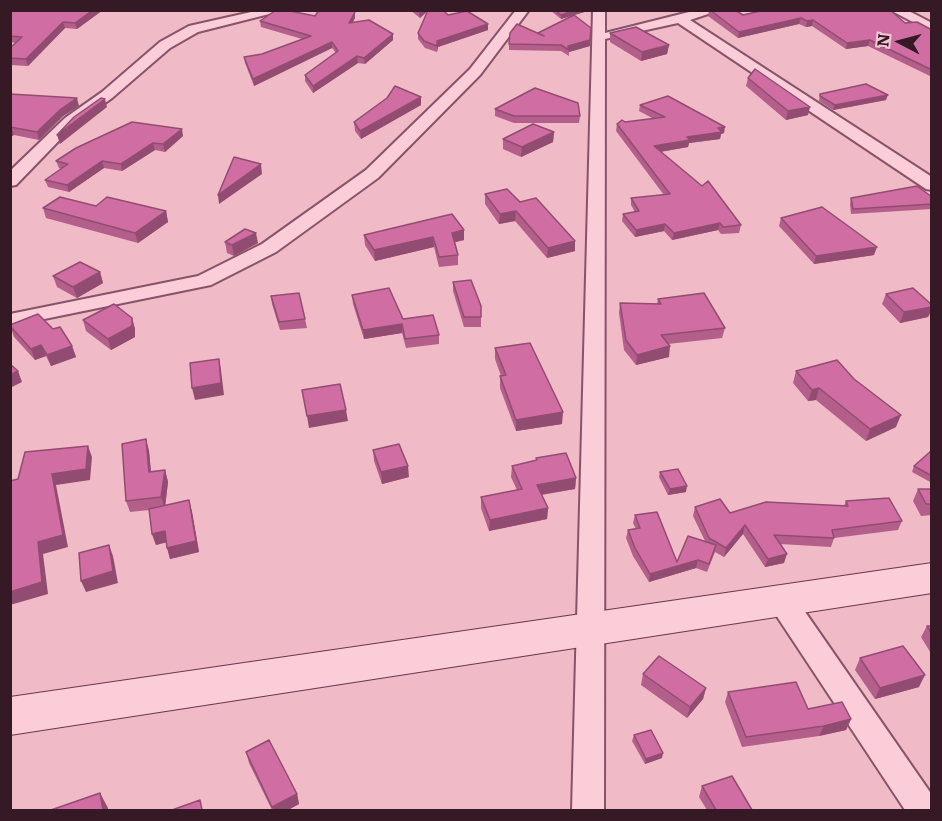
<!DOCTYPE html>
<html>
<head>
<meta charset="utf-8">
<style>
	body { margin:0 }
	#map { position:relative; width:942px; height:821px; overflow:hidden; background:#f0bac7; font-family:Literata,serif }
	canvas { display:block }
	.frame { position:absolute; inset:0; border:12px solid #351a26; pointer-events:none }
	.north { position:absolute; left:870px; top:12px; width:60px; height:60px; -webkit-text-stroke:4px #f7c9d4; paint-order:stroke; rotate:276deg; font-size:16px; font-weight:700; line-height:24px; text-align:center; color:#351a26 }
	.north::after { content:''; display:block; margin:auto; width:21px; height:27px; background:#351a26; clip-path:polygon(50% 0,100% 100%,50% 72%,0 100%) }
</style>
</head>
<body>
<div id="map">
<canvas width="942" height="821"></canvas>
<div class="frame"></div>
<div class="north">N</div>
</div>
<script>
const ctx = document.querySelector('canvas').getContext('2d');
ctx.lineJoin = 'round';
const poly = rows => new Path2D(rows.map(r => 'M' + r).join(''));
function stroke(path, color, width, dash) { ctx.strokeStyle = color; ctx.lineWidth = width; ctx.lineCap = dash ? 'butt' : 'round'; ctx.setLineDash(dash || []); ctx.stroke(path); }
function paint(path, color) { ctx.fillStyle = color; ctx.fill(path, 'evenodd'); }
const street = poly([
	[260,10,285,10,198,32,170,48,112,98,75,124,16,185,10,186,10,171,65,118,102,92,160,42,189,26,260,10],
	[516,10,529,10,480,75,378,178,276,252,211,285,10,326,10,314,198,276,262,244,366,170,470,69,516,10],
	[593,10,605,10,605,33,697,10,720,10,690,20,932,177,932,190,926,189,678,23,605,39,604,810,572,810,593,10],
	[890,10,907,10,932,23,932,32,890,10],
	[782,590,792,593,932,795,932,810,905,810,772,609,768,601,772,593,782,590]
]);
const secondary = poly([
	[932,563,932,593,10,735,10,697,932,563]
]);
const wall = poly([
	[10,10,103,10,77,29,65,28,28,66,10,65,10,48,16,43,10,42],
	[410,10,443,10,448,15,488,24,488,30,438,47,437,52,425,48,418,39,418,33,428,11,420,18],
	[550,10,591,10,561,19],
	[709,10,743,15,905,23,932,30,932,77,868,46,846,49,812,26,806,27,799,24,738,38,708,16],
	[315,16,355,18,353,22,393,40,365,64,358,63,313,93,305,81,305,75,336,53,332,48,254,86,245,63,244,57,262,54,302,39,261,27,260,21],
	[610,33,669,45,667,54,641,61,610,42],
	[538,34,590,46,569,52,569,56,561,51,509,50,509,44],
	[748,78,808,115,786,120,746,86],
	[10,94,79,106,63,116,39,140,14,135,10,137],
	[820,94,886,100,833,110,819,101],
	[421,97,421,105,361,139,355,131,354,122],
	[640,105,724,133,721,134,720,139,689,143,688,147,660,152,741,225,739,233,721,234,718,230,672,240,664,231,635,237,622,221,623,214,635,212,631,205,631,198,664,195,616,131,617,124,625,122,654,119,639,111],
	[495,109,580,116,579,123,514,123,495,116],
	[554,132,553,142,521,157,503,149,503,139],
	[183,136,165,152,155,150,122,171,104,168,69,192,48,187,45,180,61,169,59,168,56,161],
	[485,194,520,202,575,251,547,258,515,221,499,224,485,204],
	[932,197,932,209,851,214,850,204,851,198],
	[96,206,166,211,168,222,138,243,46,218,43,208],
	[781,218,874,255,814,264,779,226],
	[464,230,464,240,455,242,458,255,458,265,439,267,434,247,375,261,365,245,364,235],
	[225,242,258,243,234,256,227,253],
	[100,272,103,283,77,298,57,287,53,276],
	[453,282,481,306,481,327,464,327,453,291],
	[886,294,932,305,932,309,928,317,900,323,882,304],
	[352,295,439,335,439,344,406,348,402,333,364,339,353,304],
	[271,296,305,319,307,328,280,330,272,304],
	[658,299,725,328,722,338,668,344,669,357,636,365,624,350,619,313,620,303,657,304],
	[132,318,135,329,135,337,111,350,86,331,83,320],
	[10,325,53,329,72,346,76,357,51,366,46,356,35,360,14,337],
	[495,348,562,424,516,431,500,388,500,376,501,376,495,359],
	[796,371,896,427,866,441,816,400,808,401,793,383],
	[146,439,149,451,151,472,165,470,168,482,165,506,189,500,192,512,199,552,170,559,166,542,156,545,152,534,149,510,130,512,126,501],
	[373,450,409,477,382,484,374,461],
	[932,451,932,483,912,472,914,466],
	[536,458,576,478,575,489,542,495,548,508,547,519,489,531,481,508,481,497,517,490,511,477,512,466,536,460],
	[660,472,686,492,668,495,659,477],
	[918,489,932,489,932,515,921,516,913,501],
	[846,501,902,521,898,530,834,538,831,547,780,544,784,563,765,567,743,534,724,557,715,552,707,572,696,568,649,582,633,556,626,538,628,530,636,529,633,523,635,515,677,562,705,541,693,516,695,507,730,513,844,506],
	[927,626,932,626,932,655,921,637],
	[860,658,919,687,875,699,855,670],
	[643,674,706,688,703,699,687,718,641,685],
	[728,692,808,709,851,719,846,730,819,736,742,747,725,702],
	[634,735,662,758,645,764,632,741],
	[246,752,297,794,299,804,288,810,272,810,249,763],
	[702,786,752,810,707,810,699,797]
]);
const shadedWall = poly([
	[93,10,103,10,77,29,75,23],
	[421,10,428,10,420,18,419,12],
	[576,10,591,10,561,19,561,15],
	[355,12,355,18,349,29,349,23],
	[801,18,799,24,738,38,739,32],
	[813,20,812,26,806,27,807,21],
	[63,22,65,28,28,66,26,59],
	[488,24,488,30,438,47,437,52,437,41],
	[393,34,393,40,365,64,364,58],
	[590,40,590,46,569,52,568,46],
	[870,40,868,46,846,49,847,43],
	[332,42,332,48,254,86,253,79],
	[669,45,667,54,641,61,642,52],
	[357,56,358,63,313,93,313,86],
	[888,95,886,100,833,110,835,105],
	[421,97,421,105,361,139,360,131],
	[77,98,79,106,63,116,39,140,37,132,61,109],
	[105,99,107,107,60,144,57,135],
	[810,107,808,115,786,120,788,111],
	[10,127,11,127,14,135,10,137],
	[725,127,724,133,721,134,720,139,689,143,688,147,653,153,654,146],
	[182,129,183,136,165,152,163,144],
	[554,132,553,142,521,157,522,147],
	[153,143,155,150,122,171,121,164],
	[102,161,104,168,69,192,67,185],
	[261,164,262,174,219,204,218,195],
	[166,211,168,222,138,243,135,233],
	[516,211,515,221,499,224,500,214],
	[720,223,718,230,672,240,674,233],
	[665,224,664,231,635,237,636,230],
	[464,230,464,240,452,243,452,233],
	[256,233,258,243,234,256,232,245],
	[433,237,434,247,375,261,374,250],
	[575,241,575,251,547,258,548,248],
	[877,247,874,255,814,264,816,256],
	[100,272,103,283,77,298,73,287],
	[932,307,932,309,928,317,900,323,904,312],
	[132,318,135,329,135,337,111,350,108,339],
	[402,324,402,333,364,339,363,330],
	[41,345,46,356,35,360,31,349],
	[72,346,76,357,51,366,47,355],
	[670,346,669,357,636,365,637,355],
	[219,359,221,370,224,395,195,400,192,388],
	[18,371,22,382,10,388,10,375],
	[819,388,816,400,808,401,812,390],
	[346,410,348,421,309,428,307,416],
	[563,412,562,424,516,431,516,420],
	[901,415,896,427,866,441,870,429],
	[146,439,149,451,152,483,149,472],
	[88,446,92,457,90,480,56,485,68,547,43,554,48,594,10,605,10,592,38,542,52,474],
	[408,466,409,477,382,484,381,472],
	[165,470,168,482,165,508,161,497],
	[576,478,575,489,537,495,537,485],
	[687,486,686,492,668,495,670,489],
	[189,500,192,512,199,552,170,559,167,548],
	[548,508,547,519,489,531,490,520],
	[745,525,743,534,724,557,726,548],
	[165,531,168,542,156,545,152,534],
	[109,545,113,556,118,583,86,592,81,581],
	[787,554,784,563,765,567,768,559],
	[698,560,696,568,649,582,650,574],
	[925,675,919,687,875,699,880,688],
	[706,688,703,699,687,718,690,707],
	[851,719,846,730,819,736,824,726],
	[663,753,662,758,645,764,646,759],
	[100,793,108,808,108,810,103,810],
	[297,794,299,804,288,810,273,810,272,807]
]);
const building = poly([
	[10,10,93,10,75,23,63,22,26,59,10,58,10,48,22,37,10,36,10,10],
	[276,10,285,10,315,16,319,10,352,10,355,12,349,23,369,20,393,34,364,58,357,56,313,86,305,75,338,51,332,42,253,79,244,57,262,54,311,36,260,21,276,10],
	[428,10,443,10,448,15,467,11,488,24,437,41,437,46,424,41,418,33,428,10],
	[555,10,576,10,561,15,555,10],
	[710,10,735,10,743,15,765,10,890,10,905,23,917,22,932,30,932,70,870,40,847,43,813,20,807,21,801,18,739,32,710,10],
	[574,15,591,28,590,40,568,46,569,50,561,45,509,44,510,33,517,24,544,36,538,33,574,15],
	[636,27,669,45,642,52,610,33,636,27],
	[755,69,810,107,788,111,748,78,755,69],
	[866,84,888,95,835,105,820,96,820,94,866,84],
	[395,86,421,97,360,131,354,122,387,98,395,86],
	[535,88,578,103,580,116,514,116,495,109,535,88],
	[10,94,77,98,61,109,37,132,10,127,10,94],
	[668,96,725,127,718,128,722,132,687,137,690,140,654,146,702,186,708,181,741,225,723,227,720,223,674,233,665,224,636,230,623,214,639,211,631,198,670,194,617,124,622,120,625,122,665,117,640,105,668,96],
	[101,98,105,99,57,135,74,117,101,98],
	[132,122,182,129,163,144,153,143,121,164,102,161,67,185,45,180,68,164,56,161,76,148,132,122],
	[533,124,554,132,522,147,503,139,533,124],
	[234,157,261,164,218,195,234,157],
	[917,186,932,197,932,204,853,209,851,198,917,186],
	[507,189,520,202,536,198,575,241,548,248,516,211,500,214,485,194,507,189],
	[60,197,96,206,107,197,166,211,135,233,43,208,60,197],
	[822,207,877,247,816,256,781,218,822,207],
	[452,214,464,230,452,233,458,255,439,257,433,237,374,250,364,235,452,214],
	[245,229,256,233,232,245,225,242,245,229],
	[80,262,100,272,73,287,53,276,80,262],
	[471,280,481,306,481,317,464,317,453,282,471,280],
	[389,288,403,319,433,315,439,335,405,339,402,324,363,330,352,295,389,288],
	[913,288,932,305,932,307,904,312,886,294,913,288],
	[299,293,305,319,279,322,271,296,299,293],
	[704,293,725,328,661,335,670,346,637,355,626,340,620,303,661,304,658,299,704,293],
	[114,304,132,318,132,326,108,339,83,320,114,304],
	[38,314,53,329,60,327,72,346,47,355,41,345,31,349,10,326,10,325,38,314],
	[530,343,563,412,516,420,500,376,506,375,495,348,530,343],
	[219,359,221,383,192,388,190,363,219,359],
	[837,360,854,379,901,415,870,429,819,388,812,390,796,371,837,360],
	[10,364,18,371,10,375,10,364],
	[340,384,346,410,307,416,302,390,340,384],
	[146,439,149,472,165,470,161,497,126,501,122,444,146,439],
	[399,444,408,466,381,472,373,450,399,444],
	[88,446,86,469,52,474,63,535,38,542,42,582,10,592,10,481,18,479,25,452,88,446],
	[931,451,932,451,932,476,914,466,931,451],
	[566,453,576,478,537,485,548,508,490,520,481,497,522,489,512,466,537,460,536,458,566,453],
	[678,469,687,486,670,489,660,472,678,469],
	[918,489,932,489,932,504,926,504,918,489],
	[889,498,902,521,832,530,834,538,774,535,787,554,768,559,745,525,726,548,709,538,695,507,720,499,730,513,766,502,848,506,846,501,889,498],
	[189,500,196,541,167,548,165,531,152,534,149,509,189,500],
	[657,512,677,562,688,536,716,545,709,564,698,560,650,574,635,548,628,530,640,528,635,515,657,512],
	[109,545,113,571,81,581,79,553,109,545],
	[927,626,932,626,932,634,927,626],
	[903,646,925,675,880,688,860,658,903,646],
	[659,656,706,688,690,707,643,674,659,656],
	[796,682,808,709,842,702,851,719,824,726,746,737,728,692,796,682],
	[651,730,663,753,646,759,634,735,651,730],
	[269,740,297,794,272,807,246,752,269,740],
	[732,776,752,810,716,810,702,786,732,776],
	[100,793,103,810,51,810,100,793],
	[200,800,202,810,172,810,200,800]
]);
stroke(street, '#875369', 4);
stroke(secondary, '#68374d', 2);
paint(street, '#fbcdd8');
paint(secondary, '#fbcdd8');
paint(wall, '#b35e8b');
paint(shadedWall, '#924c71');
paint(building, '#d06da2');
stroke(building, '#924c71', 1.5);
</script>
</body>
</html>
